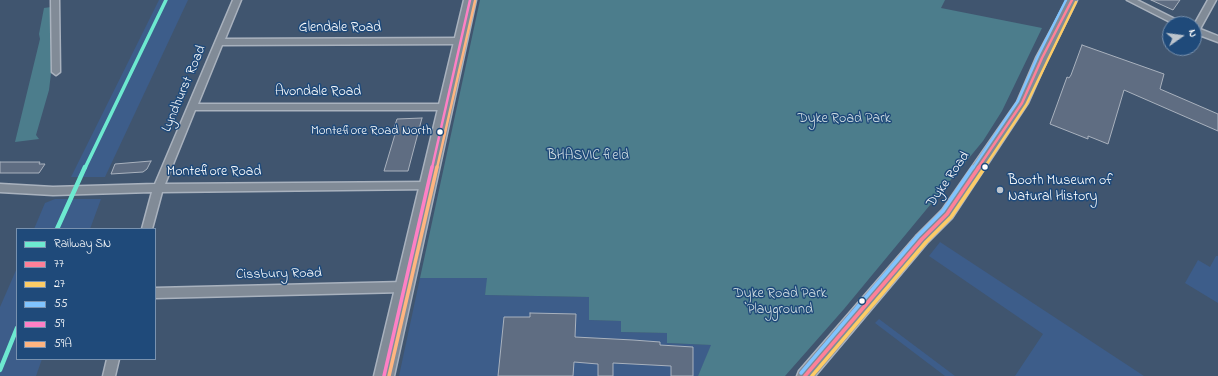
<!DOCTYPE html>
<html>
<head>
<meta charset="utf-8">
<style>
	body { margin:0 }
	#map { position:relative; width:1218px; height:376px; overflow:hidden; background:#40556f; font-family:"Indie Flower",sans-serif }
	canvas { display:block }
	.legend { position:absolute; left:16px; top:228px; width:140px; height:132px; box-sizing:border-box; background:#1f4a7a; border:1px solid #7992af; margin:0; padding:5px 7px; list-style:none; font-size:12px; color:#fff }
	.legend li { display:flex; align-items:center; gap:8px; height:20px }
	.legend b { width:20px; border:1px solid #7992af }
	.north { position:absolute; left:1162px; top:16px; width:40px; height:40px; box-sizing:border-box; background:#1f4a7a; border:1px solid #7992af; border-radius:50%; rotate:76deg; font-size:11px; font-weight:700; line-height:16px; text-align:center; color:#fff }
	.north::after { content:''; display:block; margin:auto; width:14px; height:18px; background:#bcc4cd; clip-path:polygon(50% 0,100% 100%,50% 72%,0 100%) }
</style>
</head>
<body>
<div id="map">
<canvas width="1218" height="376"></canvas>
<ul class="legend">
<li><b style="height:5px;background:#6de9d0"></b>Railway SN</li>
<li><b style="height:5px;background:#ff8098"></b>77</li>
<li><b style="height:5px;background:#fdcc66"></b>27</li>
<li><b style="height:5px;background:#80c4ff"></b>55</li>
<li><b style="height:5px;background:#ff80c5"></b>59</li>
<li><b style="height:5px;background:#ffb580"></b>59A</li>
</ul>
<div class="north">N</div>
</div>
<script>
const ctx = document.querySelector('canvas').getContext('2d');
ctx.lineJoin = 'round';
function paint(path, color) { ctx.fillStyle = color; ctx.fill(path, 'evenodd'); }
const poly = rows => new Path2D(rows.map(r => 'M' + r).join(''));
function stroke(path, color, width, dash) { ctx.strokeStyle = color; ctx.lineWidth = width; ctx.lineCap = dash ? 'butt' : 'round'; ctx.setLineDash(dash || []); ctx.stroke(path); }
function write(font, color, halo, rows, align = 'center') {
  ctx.font = font + ' "Indie Flower",sans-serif'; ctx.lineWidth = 3; ctx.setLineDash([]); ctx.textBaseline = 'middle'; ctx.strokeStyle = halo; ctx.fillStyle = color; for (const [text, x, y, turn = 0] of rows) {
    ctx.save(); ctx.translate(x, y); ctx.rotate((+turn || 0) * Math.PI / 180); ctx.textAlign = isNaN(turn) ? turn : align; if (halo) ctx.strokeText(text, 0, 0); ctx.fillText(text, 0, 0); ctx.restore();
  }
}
const built = poly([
	[159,0,188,0,105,177,71,177],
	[55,199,101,199,90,229,34,229,45,203],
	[940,242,1144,376,1015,376,1043,334,929,256],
	[1216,256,1218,256,1218,303,1185,283,1198,260,1210,267],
	[17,268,17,359,42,359,36,376,0,376,0,307],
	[420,278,488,278,485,295,590,297,589,320,621,321,621,332,667,333,667,343,712,345,698,376,399,376],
	[879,319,955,376,945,376,875,323]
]);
const green = poly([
	[480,0,945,0,941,8,1042,28,1002,111,983,141,844,309,785,376,698,376,711,345,667,343,667,333,621,332,621,321,589,320,589,297,485,295,487,278,420,278],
	[51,7,53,57,49,90,36,135,39,139,15,142,40,39,39,34,44,8]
]);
const building = poly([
	[1151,0,1180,0,1173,10,1151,0],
	[1082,45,1164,74,1160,89,1218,114,1218,131,1124,90,1108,144,1088,136,1088,139,1050,124,1067,77,1069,78,1071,75,1082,45],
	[422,118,408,171,384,171,396,131,393,131,397,119,422,118],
	[151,161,147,169,143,172,111,174,115,164,151,161],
	[0,162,40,162,39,164,45,164,39,173,0,173,0,162],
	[530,313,576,314,575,337,633,340,660,342,660,345,693,347,693,376,671,376,671,366,613,363,613,376,598,376,598,364,574,362,573,376,498,376,504,317,530,317,530,313]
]);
const minor = poly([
	[51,0,59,0,60,72,56,75,52,72,51,0],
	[233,0,241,0,225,39,461,38,465,41,461,44,222,45,198,104,445,104,450,107,445,110,195,110,165,184,427,182,431,183,432,186,431,189,162,192,152,229,142,229,152,192,53,195,0,192,0,184,53,187,155,184,233,0],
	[1127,0,1137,0,1185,24,1174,24,1127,0],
	[1208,0,1216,0,1200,29,1218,36,1218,42,1194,33,1194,25,1208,0],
	[404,282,408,284,410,287,408,290,404,292,155,298,155,288,404,282],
	[107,359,119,359,115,376,103,376,107,359]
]);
const tertiary = poly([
	[1067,0,1077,0,1048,58,1028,103,952,218,927,243,815,376,797,376,799,371,917,235,942,210,1017,102,1036,58,1067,0]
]);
const primary = poly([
	[464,0,476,0,394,376,374,376,464,0]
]);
const bus1Far1 = poly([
	[978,168,1022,103,1042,58,1072,0]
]);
const bus1 = poly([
	[805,376,922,239,947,214,979,167]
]);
const bus2Far1 = poly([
	[984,168,1026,105,1076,2]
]);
const bus2 = poly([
	[812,376,926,242,951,217,985,167]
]);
const bus3Far1 = poly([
	[973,168,1018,101,1038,56,1066,0]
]);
const bus3 = poly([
	[801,373,918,236,943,211,973,167]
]);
const bus4Far1 = poly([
	[432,168,470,0]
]);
const bus4 = poly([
	[384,376,432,167]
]);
const bus5Far1 = poly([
	[437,168,475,1]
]);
const bus5 = poly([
	[389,376,437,167]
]);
const rail1Far1 = poly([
	[85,168,166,0]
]);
const rail1 = poly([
	[57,229,85,167],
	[0,370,17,328]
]);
const markers = [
	[440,132,3.5,"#fff"],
	[985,167,3.5,"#fff"],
	[1000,190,4,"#bcc4cd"],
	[862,301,3.5,"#fff"]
];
const busNames = [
	["Montefiore Road North",432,132]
];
const streetNames = [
	["Glendale Road",340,29],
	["Lyndhurst Road",185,89,-67],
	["Avondale Road",318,93],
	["Montefiore Road",214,173],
	["Dyke Road",949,180,-55],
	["Cissbury Road",279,275,-1]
];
const parkNames = [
	["Dyke Road Park",844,120],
	["BHASVIC field",588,157],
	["Dyke Road Park",780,295],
	["Playground",780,311]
];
const poiNames = [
	["Booth Museum of",1008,182],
	["Natural History",1008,198]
];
paint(built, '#3d5d8a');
paint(green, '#4c7d8c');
paint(building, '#5f6d82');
stroke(building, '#a9b2be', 1);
stroke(minor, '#a9b2be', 3);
stroke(tertiary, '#a9b2be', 3);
stroke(primary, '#a9b2be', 3);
paint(minor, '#818b97');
paint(tertiary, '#818b97');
paint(primary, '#818b97');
stroke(bus1Far1, '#ff8098', 2.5);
stroke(bus1, '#ff8098', 3.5);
stroke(bus2Far1, '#fdcc66', 2.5);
stroke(bus2, '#fdcc66', 3.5);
stroke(bus3Far1, '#80c4ff', 2.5);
stroke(bus3, '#80c4ff', 3.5);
stroke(bus4Far1, '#ff80c5', 2.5);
stroke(bus4, '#ff80c5', 3.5);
stroke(bus5Far1, '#ffb580', 2.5);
stroke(bus5, '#ffb580', 3.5);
stroke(rail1Far1, '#6de9d0', 3.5);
stroke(rail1, '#6de9d0', 4.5);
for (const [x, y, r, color] of markers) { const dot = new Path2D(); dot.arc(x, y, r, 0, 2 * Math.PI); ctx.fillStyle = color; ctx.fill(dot); stroke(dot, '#1f4a7a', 1.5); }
write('13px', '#fff', '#1f4a7a', busNames, 'right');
write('14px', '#fff', '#1f4a7a', streetNames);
write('14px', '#d3e0e4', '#1f4a7a', parkNames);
write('14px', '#fff', '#1f4a7a', poiNames, 'left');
</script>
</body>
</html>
